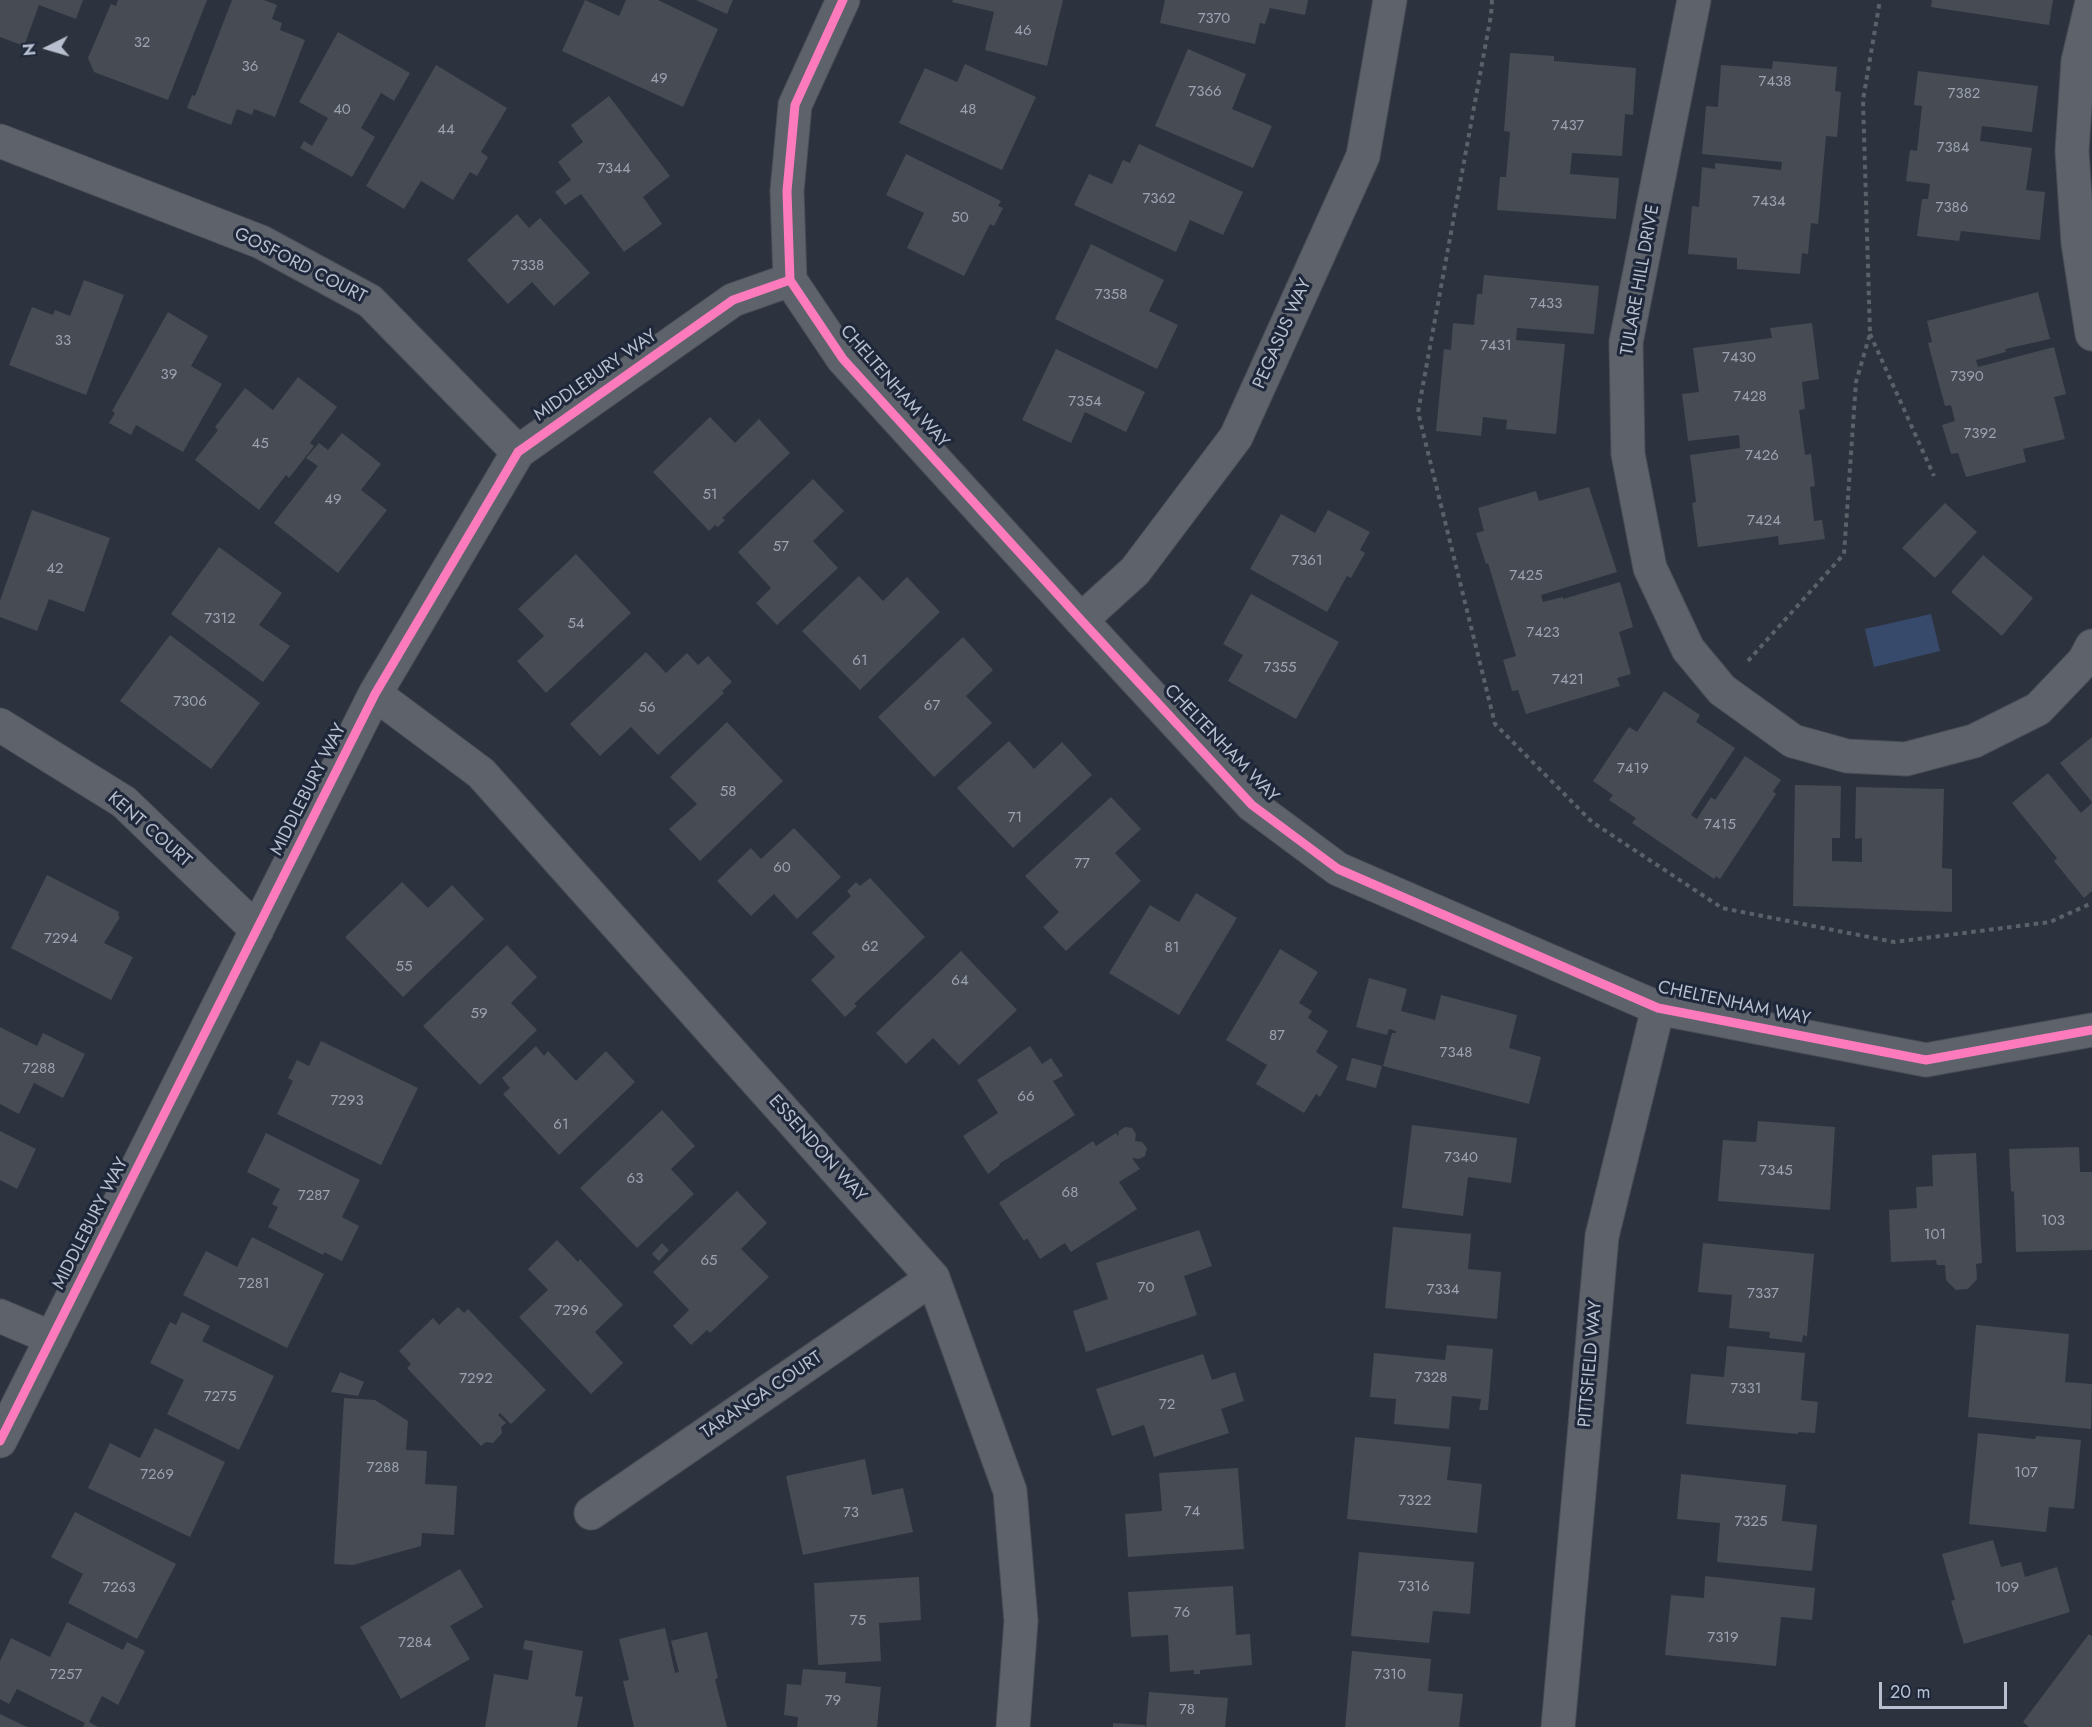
<!DOCTYPE html>
<html>
<head>
<meta charset="utf-8">
<style>
	body { margin:0 }
	#map { position:relative; width:2092px; height:1727px; overflow:hidden; background:#2d333e; font-family:Jost,sans-serif }
	canvas { display:block }
	.north { position:absolute; left:18px; top:18px; width:60px; height:60px; -webkit-text-stroke:4px #1e283a; paint-order:stroke; rotate:265deg; font-size:16px; font-weight:700; line-height:24px; text-align:center; color:#b8bfce }
	.north::after { content:''; display:block; margin:auto; width:21px; height:27px; background:#b8bfce; clip-path:polygon(50% 0,100% 100%,50% 72%,0 100%) }
	.scale { position:absolute; left:1879px; top:1682px; width:128px; height:27px; box-sizing:border-box; border:3px solid #b8bfce; border-top:0; padding-left:8px; font-size:18px; line-height:21px; white-space:nowrap; color:#b8bfce; -webkit-text-stroke:4px #1e283a; paint-order:stroke }
</style>
</head>
<body>
<div id="map">
<canvas width="2092" height="1727"></canvas>
<div class="north">N</div>
<div class="scale">20 m</div>
</div>
<script>
const ctx = document.querySelector('canvas').getContext('2d');
ctx.lineJoin = 'round';
function paint(path, color) { ctx.fillStyle = color; ctx.fill(path, 'evenodd'); }
const poly = rows => new Path2D(rows.map(r => 'M' + r).join(''));
function stroke(path, color, width, dash) { ctx.strokeStyle = color; ctx.lineWidth = width; ctx.lineCap = dash ? 'butt' : 'round'; ctx.setLineDash(dash || []); ctx.stroke(path); }
function write(font, color, halo, rows, align = 'center') {
  ctx.font = font + ' Jost,sans-serif'; ctx.lineWidth = 6; ctx.setLineDash([]); ctx.textBaseline = 'middle'; ctx.strokeStyle = halo; ctx.fillStyle = color; for (const [text, x, y, turn = 0] of rows) {
    ctx.save(); ctx.translate(x, y); ctx.rotate((+turn || 0) * Math.PI / 180); ctx.textAlign = isNaN(turn) ? turn : align; if (halo) ctx.strokeText(text, 0, 0); ctx.fillText(text, 0, 0); ctx.restore();
  }
}
const water = poly([
	[1931,614,1940,651,1874,667,1865,629]
]);
const building = poly([
	[0,0,83,0,76,19,39,5,24,46,0,37],
	[118,0,207,0,168,100,94,72,88,58,111,4,116,6],
	[232,0,264,0,277,5,272,19,282,23,280,30,305,40,275,117,254,109,252,115,237,109,231,125,187,108,192,95,195,96],
	[585,0,619,16,626,0,658,0,718,29,683,107,562,51],
	[696,0,733,0,727,14],
	[953,0,1063,0,1047,66,985,50,994,12,952,2],
	[1165,0,1308,0,1305,15,1270,8,1265,24,1260,23,1255,44,1160,23],
	[1932,0,2053,0,2049,25,1931,7],
	[338,32,410,73,394,101,381,93,361,128,375,137,352,177,300,148,304,141,312,146,328,118,299,102],
	[1188,49,1246,74,1232,109,1272,126,1253,168,1155,126],
	[1510,53,1554,56,1554,61,1636,68,1633,115,1625,114,1622,156,1572,153,1570,174,1619,178,1616,219,1497,210,1500,177,1506,177,1510,132,1504,131],
	[1773,61,1837,67,1835,91,1841,92,1837,137,1826,136,1818,224,1811,223,1808,254,1802,253,1800,274,1737,269,1737,258,1688,254,1692,206,1699,207,1702,167,1715,169,1715,163,1781,170,1782,162,1702,154,1706,106,1718,107,1721,65,1772,69],
	[965,64,1036,97,1002,170,899,123,925,68,957,82],
	[436,65,507,108,481,152,488,157,477,176,470,172,453,200,421,181,404,209,366,186],
	[1918,71,2038,86,2032,132,1982,126,1980,141,2032,148,2026,190,2045,192,2040,240,1961,231,1959,241,1917,236,1922,199,1928,199,1930,184,1906,181,1910,150,1917,151,1922,106,1914,105],
	[609,96,670,176,643,197,662,224,624,252,581,194,565,205,555,192,571,180,558,162,583,142,571,125],
	[1139,144,1243,192,1223,235,1190,220,1176,252,1074,205,1089,174,1112,184,1123,160,1130,163],
	[906,154,1001,201,998,206,1003,208,994,226,990,224,964,276,907,248,924,213,886,195],
	[517,214,529,228,540,218,590,273,554,306,532,282,508,304,467,260],
	[1091,244,1164,280,1149,311,1178,325,1157,369,1055,319],
	[1484,275,1599,286,1594,334,1517,328,1516,340,1565,344,1556,434,1506,429,1507,420,1483,417,1481,436,1436,431,1444,349,1451,350,1453,323,1474,325,1477,294,1482,294],
	[84,280,124,295,86,395,9,365,32,307,53,315,55,310,70,316],
	[2038,292,2050,339,2005,349,2006,352,1976,360,1978,367,2054,347,2066,394,2054,397,2065,439,2023,449,2026,462,1966,477,1958,453,1951,454,1942,425,1955,421,1951,405,1945,406,1928,343,1932,342,1927,321],
	[168,312,208,336,191,366,222,384,183,452,136,425,131,435,109,423,115,413,112,411],
	[1812,323,1819,379,1802,382,1805,409,1799,410,1805,455,1811,454,1815,486,1810,487,1814,521,1822,520,1825,539,1779,545,1778,536,1698,547,1692,503,1696,502,1690,455,1740,448,1739,435,1688,441,1682,394,1699,392,1693,348,1772,338,1770,328],
	[1056,349,1145,392,1126,432,1085,412,1071,443,1022,420],
	[298,377,337,407,310,443,314,446,289,478,286,475,259,510,195,460,218,430,215,427,245,388,273,410],
	[710,417,735,443,759,419,790,453,722,518,725,520,718,527,715,525,709,531,653,472],
	[342,433,381,464,361,490,387,510,338,573,274,523,318,466,306,458,319,443,328,450],
	[813,479,844,511,813,541,838,568,777,625,756,603,771,588,738,552],
	[1589,487,1617,572,1541,595,1543,602,1563,597,1563,599,1620,582,1633,627,1619,632,1631,674,1617,678,1620,686,1526,714,1518,690,1512,691,1503,660,1516,656,1488,563,1486,564,1476,533,1484,531,1478,508,1536,491,1539,501],
	[1945,503,1977,532,1935,578,1902,548],
	[32,510,110,538,84,612,49,599,37,631,0,617,0,601],
	[1328,510,1370,532,1360,550,1365,553,1351,578,1347,576,1327,612,1250,569,1281,514,1315,533],
	[219,547,282,593,259,625,290,646,263,682,171,614],
	[576,554,631,613,546,693,517,661,544,636,518,609],
	[1983,555,2033,598,2002,636,1951,592],
	[859,576,883,601,907,577,940,612,860,690,802,631],
	[1251,594,1339,642,1296,719,1228,681,1243,655,1223,644],
	[170,635,260,703,211,769,120,701],
	[963,637,993,670,966,696,992,723,934,777,878,717],
	[646,652,666,673,687,653,698,665,708,656,732,682,722,691,724,693,658,755,631,727,600,756,570,724],
	[1664,691,1700,715,1696,722,1735,748,1691,815,1697,819,1711,797,1715,800,1745,756,1781,780,1773,791,1776,794,1720,879,1716,876,1714,879,1632,823,1636,818,1609,800,1613,795,1593,781,1629,727,1637,732],
	[727,722,783,781,700,861,669,829,697,804,670,777],
	[2092,737,2092,802,2060,763],
	[1009,741,1034,769,1062,742,1092,775,1013,848,957,788],
	[2048,773,2081,813,2092,803,2092,891,2084,898,2054,861,2057,858,2012,803],
	[1795,785,1841,786,1840,838,1832,838,1832,861,1862,862,1862,838,1855,839,1856,787,1944,789,1942,868,1952,869,1952,912,1793,906],
	[1111,797,1141,829,1115,853,1141,881,1066,951,1043,927,1059,912,1025,876],
	[794,828,841,877,797,919,774,894,751,916,717,881,751,848,761,859],
	[47,875,119,912,118,916,120,917,104,943,133,957,111,1000,11,948],
	[870,878,925,937,854,1004,857,1006,845,1017,811,980,835,957,812,933,851,896,847,891,856,882,860,886],
	[402,882,428,908,452,885,484,919,403,997,345,937],
	[1196,893,1237,918,1179,1015,1109,973,1150,905,1179,922],
	[507,945,537,977,511,1003,537,1030,480,1085,423,1026],
	[1280,949,1318,972,1299,1003,1312,1011,1308,1018,1328,1031,1316,1052,1338,1066,1320,1097,1316,1094,1304,1113,1256,1084,1267,1065,1226,1040],
	[961,951,1017,1010,959,1065,933,1038,906,1064,876,1033],
	[1369,978,1407,989,1401,1011,1435,1020,1441,995,1517,1015,1509,1048,1541,1057,1529,1104,1383,1066,1392,1033,1396,1033,1396,1031,1389,1029,1387,1035,1356,1027],
	[0,1027,37,1046,43,1033,85,1054,63,1098,34,1083,19,1114,0,1104],
	[321,1041,418,1088,381,1165,277,1114,293,1081,288,1078,297,1060,309,1066],
	[536,1046,544,1056,548,1051,576,1081,606,1051,635,1082,559,1155,503,1094,510,1088,502,1078],
	[1030,1046,1042,1064,1051,1058,1063,1076,1053,1081,1075,1115,999,1164,1000,1165,988,1174,963,1136,998,1113,977,1080],
	[1352,1058,1382,1066,1376,1088,1346,1080],
	[662,1110,695,1146,671,1169,694,1194,637,1248,580,1188],
	[1758,1121,1835,1127,1830,1210,1718,1201,1723,1140,1756,1142],
	[1412,1125,1517,1138,1511,1183,1468,1177,1463,1216,1402,1208],
	[1125,1127,1132,1128,1136,1134,1135,1141,1142,1142,1147,1148,1145,1156,1139,1159,1132,1158,1140,1169,1119,1182,1137,1209,1071,1252,1065,1243,1040,1259,1027,1238,1024,1241,999,1203,1093,1141,1096,1146,1116,1133,1118,1136,1119,1131],
	[0,1131,36,1149,17,1189,0,1180],
	[266,1133,360,1180,342,1217,359,1226,342,1261,324,1252,323,1255,268,1227,278,1207,272,1204,280,1189,247,1172],
	[2079,1147,2080,1172,2092,1172,2092,1250,2016,1252,2014,1192,2011,1191,2009,1149],
	[1976,1153,1982,1263,1976,1264,1977,1279,1968,1289,1956,1290,1946,1280,1945,1265,1937,1265,1936,1260,1891,1262,1889,1210,1917,1208,1916,1187,1933,1186,1932,1155],
	[737,1191,767,1223,741,1249,769,1277,710,1333,707,1330,691,1345,673,1326,689,1310,653,1272],
	[1393,1227,1471,1234,1468,1269,1501,1272,1497,1319,1385,1308],
	[1199,1230,1212,1266,1184,1276,1197,1315,1086,1352,1073,1311,1108,1299,1096,1263],
	[252,1237,324,1274,287,1348,183,1295,206,1251,237,1267],
	[557,1240,578,1262,580,1259,623,1305,595,1332,623,1363,591,1394,519,1317,548,1290,528,1269],
	[662,1243,669,1250,659,1261,652,1254],
	[1703,1243,1814,1254,1807,1336,1803,1335,1802,1342,1769,1338,1770,1332,1729,1328,1732,1295,1698,1292],
	[458,1307,464,1313,468,1309,546,1390,511,1424,500,1413,498,1415,506,1423,501,1427,502,1433,493,1443,486,1442,481,1446,407,1368,411,1364,399,1351,433,1318,439,1325],
	[182,1312,210,1326,202,1341,274,1376,239,1450,167,1414,184,1380,150,1363,170,1322,176,1325],
	[1976,1325,2069,1334,2065,1382,2092,1384,2091,1429,1968,1417],
	[1447,1345,1493,1349,1488,1410,1479,1410,1481,1399,1452,1396,1449,1429,1394,1424,1396,1399,1370,1397,1374,1353,1445,1360],
	[1727,1346,1805,1353,1801,1400,1818,1402,1815,1433,1798,1432,1798,1434,1686,1424,1691,1374,1724,1377],
	[1203,1354,1212,1380,1235,1372,1244,1401,1221,1409,1229,1433,1154,1457,1144,1425,1112,1436,1096,1389],
	[340,1372,364,1382,358,1396,331,1392],
	[344,1398,375,1400,408,1421,406,1450,427,1451,425,1484,457,1486,454,1535,422,1533,421,1546,353,1565,334,1564],
	[155,1428,225,1462,190,1537,88,1488,110,1443,140,1458],
	[1978,1433,2035,1439,2036,1436,2081,1440,2074,1509,2049,1507,2046,1532,1969,1524],
	[1355,1437,1451,1447,1447,1480,1482,1484,1477,1533,1347,1519],
	[865,1459,872,1495,903,1488,913,1532,803,1555,786,1476],
	[1238,1468,1244,1549,1128,1557,1125,1514,1162,1511,1159,1473],
	[1681,1474,1786,1485,1782,1521,1817,1525,1812,1571,1717,1562,1720,1523,1677,1519],
	[75,1512,176,1564,137,1639,68,1603,83,1574,51,1557],
	[1993,1540,2001,1567,2021,1562,2025,1577,2057,1567,2070,1612,1964,1644,1951,1601,1955,1600,1942,1554],
	[1359,1552,1474,1562,1470,1614,1433,1611,1429,1643,1351,1636],
	[460,1569,483,1607,450,1626,470,1659,401,1699,360,1627],
	[1705,1576,1815,1588,1812,1620,1781,1617,1776,1666,1665,1655,1671,1595,1704,1598],
	[919,1577,921,1620,879,1623,881,1661,818,1665,814,1583],
	[1233,1586,1236,1635,1250,1634,1252,1665,1200,1670,1200,1674,1194,1674,1194,1670,1170,1672,1168,1635,1131,1637,1128,1592],
	[67,1622,123,1650,127,1642,145,1651,118,1705,102,1696,89,1722,98,1727,83,1727,85,1723,17,1689,9,1704,0,1699,0,1661,11,1638,50,1657],
	[665,1628,675,1673,679,1672,671,1641,707,1632,718,1678,715,1679,727,1727,634,1727,623,1681,629,1680,619,1639],
	[2089,1634,2092,1636,2092,1727,2029,1727,2023,1722],
	[525,1640,583,1651,575,1696,583,1697,577,1727,485,1727,494,1674,528,1680,533,1651,523,1649],
	[1352,1651,1431,1659,1428,1691,1463,1694,1459,1727,1345,1727],
	[803,1669,846,1672,845,1683,881,1687,877,1727,797,1727,798,1717,784,1715,787,1684,801,1685],
	[1149,1692,1228,1698,1225,1727,1146,1727],
	[0,1714,27,1727,0,1727],
	[1113,1723,1145,1725,1145,1727,1113,1727]
]);
const path = poly([
	[1492,0,1491,15,1418,412,1495,724,1592,822,1722,908,1894,942,2050,922,2092,903],
	[1870,334,1934,476],
	[1748,661,1844,554,1856,382,1870,334,1863,100,1880,0]
]);
const minor = poly([
	[843,0,795,105,787,191,790,280,843,359,1081,620,1252,805,1338,869,1658,1008,1926,1060,2092,1030],
	[1694,0,1626,342,1628,454,1650,568,1688,649,1722,690,1793,741,1847,756,1906,759,1974,741,2038,709,2084,661,2092,646],
	[2092,2,2078,61,2072,151,2078,243,2092,334],
	[0,141,261,242,370,301,518,452],
	[1081,620,1135,571,1236,437,1363,156,1390,0],
	[375,694,481,773,933,1278,1010,1491,1021,1621,1013,1727],
	[0,725,124,802,257,930],
	[0,1316,52,1338],
	[0,1441,375,694,518,452,733,300,790,280],
	[591,1513,933,1278],
	[1558,1727,1602,1236,1658,1008]
]);
const cycleway = poly([
	[843,0,795,105,787,191,790,280,843,359,1081,620,1252,805,1338,869,1658,1008,1926,1060,2092,1030],
	[0,1441,375,694,518,452,733,300,790,280]
]);
const numberNames = [
	["7370",1214,19],
	["46",1023,31],
	["32",142,43],
	["36",250,67],
	["49",659,79],
	["7438",1775,82],
	["7366",1205,92],
	["7382",1964,94],
	["40",342,110],
	["48",968,110],
	["7437",1568,126],
	["44",446,130],
	["7384",1953,148],
	["7344",614,169],
	["7362",1159,199],
	["7434",1769,202],
	["7386",1952,208],
	["50",960,218],
	["7338",528,266],
	["7358",1111,295],
	["7433",1546,304],
	["33",63,341],
	["7431",1496,346],
	["7430",1739,358],
	["39",169,375],
	["7390",1967,377],
	["7428",1750,397],
	["7354",1085,402],
	["7392",1980,434],
	["45",260,444],
	["7426",1762,456],
	["51",710,495],
	["49",333,500],
	["7424",1764,521],
	["57",781,547],
	["7361",1307,561],
	["42",55,569],
	["7425",1526,576],
	["7312",220,619],
	["54",576,624],
	["7423",1543,633],
	["61",860,661],
	["7355",1280,668],
	["7421",1568,680],
	["7306",190,702],
	["67",932,706],
	["56",647,708],
	["7419",1633,769],
	["58",728,792],
	["71",1015,818],
	["7415",1720,825],
	["77",1082,864],
	["60",782,868],
	["7294",61,939],
	["62",870,947],
	["81",1172,948],
	["55",404,967],
	["64",960,981],
	["59",479,1014],
	["87",1277,1036],
	["7348",1456,1053],
	["7288",39,1069],
	["66",1026,1097],
	["7293",347,1101],
	["61",561,1125],
	["7340",1461,1158],
	["7345",1776,1171],
	["63",635,1179],
	["68",1070,1193],
	["7287",314,1196],
	["103",2053,1221],
	["101",1935,1235],
	["65",709,1261],
	["7281",254,1284],
	["70",1146,1288],
	["7334",1443,1290],
	["7337",1763,1294],
	["7296",571,1311],
	["7328",1431,1378],
	["7292",476,1379],
	["7331",1746,1389],
	["7275",220,1397],
	["72",1167,1405],
	["7288",383,1468],
	["107",2026,1473],
	["7269",157,1475],
	["7322",1415,1501],
	["74",1192,1512],
	["73",851,1513],
	["7325",1751,1522],
	["7316",1414,1587],
	["7263",119,1588],
	["109",2007,1588],
	["76",1182,1613],
	["75",858,1621],
	["7319",1723,1638],
	["7284",415,1643],
	["7257",66,1675],
	["7310",1390,1675],
	["79",833,1701],
	["78",1187,1710]
];
const streetNames = [
	["GOSFORD COURT",300,266,27],
	["TULARE HILL DRIVE",1641,280,-80],
	["PEGASUS WAY",1283,334,-66],
	["MIDDLEBURY WAY",596,376,-35],
	["CHELTENHAM WAY",894,387,49],
	["CHELTENHAM WAY",1221,744,46],
	["MIDDLEBURY WAY",309,790,-63],
	["KENT COURT",149,830,41],
	["CHELTENHAM WAY",1734,1004,12],
	["ESSENDON WAY",817,1149,48],
	["MIDDLEBURY WAY",91,1224,-63],
	["PITTSFIELD WAY",1591,1364,-85],
	["TARANGA COURT",762,1396,-34]
];
paint(water, '#384a6b');
paint(building, '#464b54');
stroke(minor, '#4a4e57', 35);
stroke(path, '#5b6168', 4, [4.5, 4.5]);
stroke(minor, '#5e626b', 33);
stroke(cycleway, '#fd7abc', 9);
write('15px', '#9ca2b0', null, numberNames);
write('18px', '#b8bfce', '#1e283a', streetNames);
</script>
</body>
</html>
